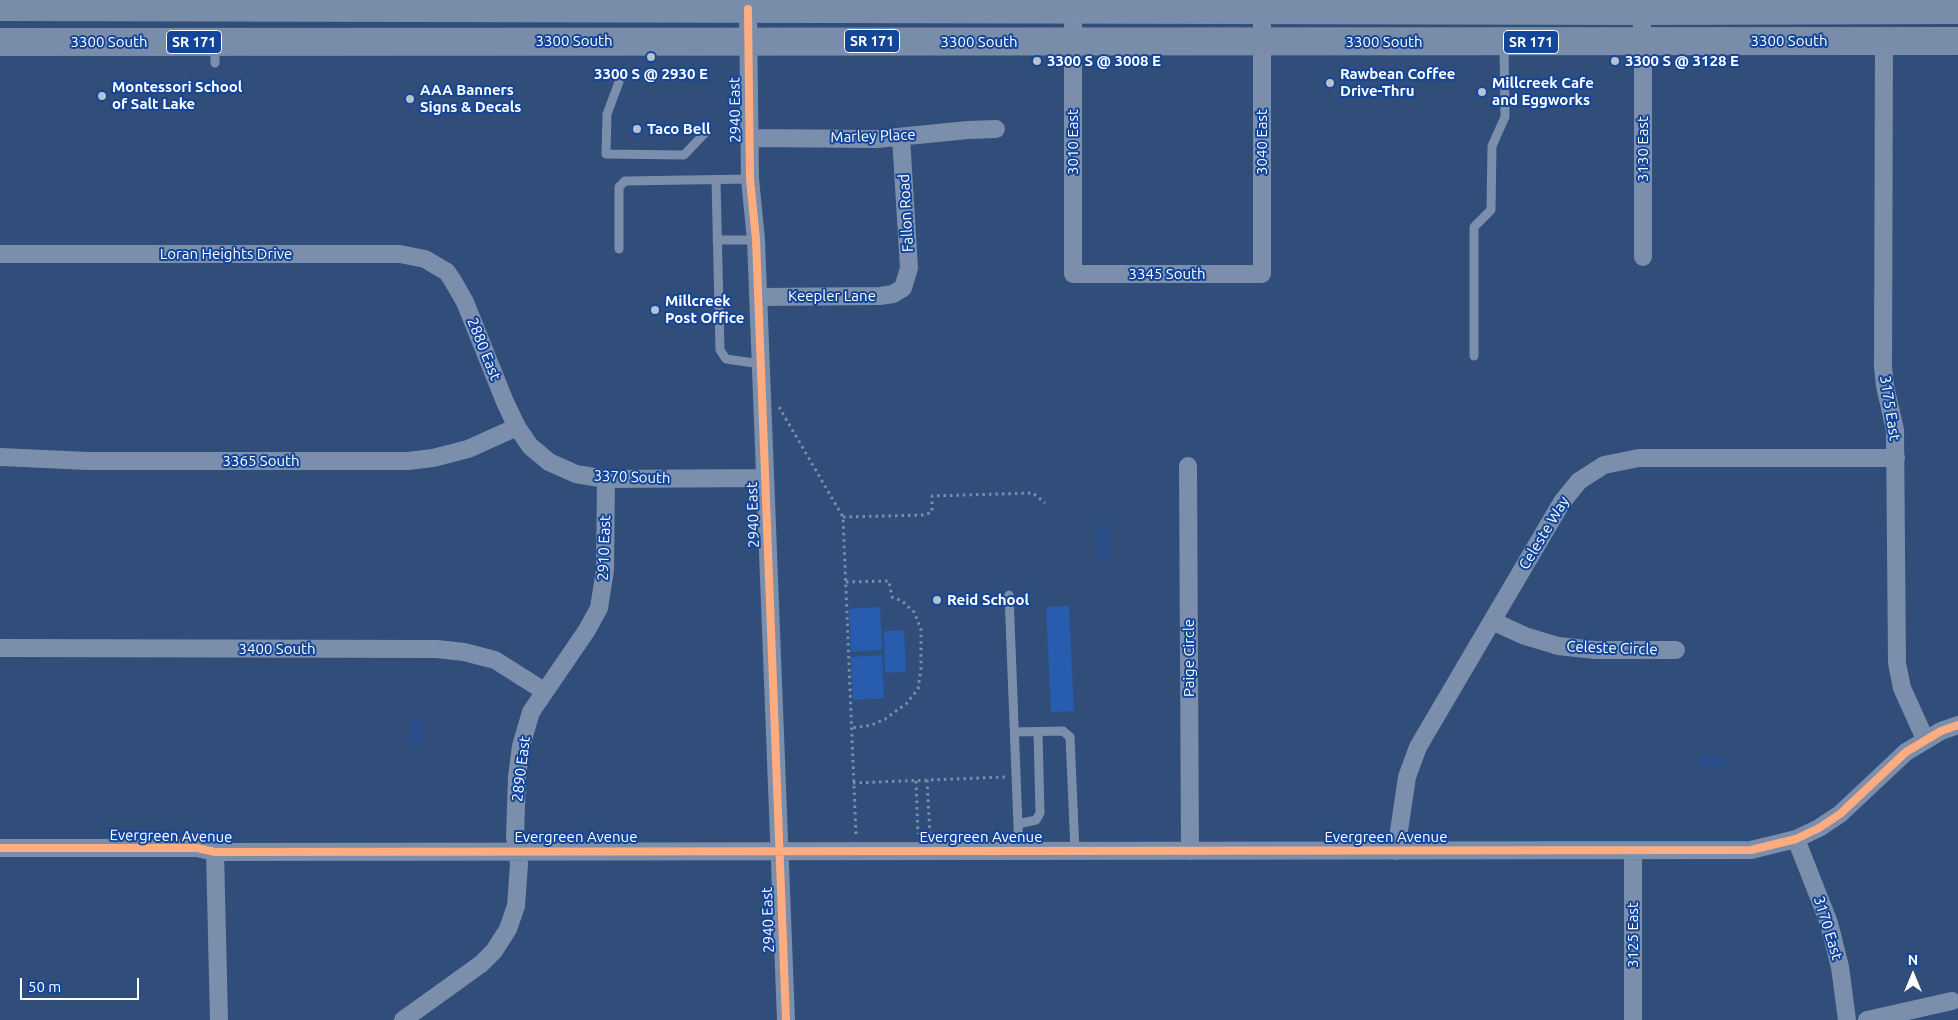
<!DOCTYPE html>
<html>
<head>
<meta charset="utf-8">
<style>
	body { margin:0 }
	#map { position:relative; width:1958px; height:1020px; overflow:hidden; background:#314d7a; font-family:Ubuntu,sans-serif }
	canvas { display:block }
	.north { position:absolute; left:1888px; top:950px; width:50px; height:50px; -webkit-text-stroke:4px #134598; paint-order:stroke; rotate:0deg; font-size:14px; font-weight:700; line-height:20px; text-align:center; color:#fff }
	.north::after { content:''; display:block; margin:auto; width:18px; height:22px; background:#fff; clip-path:polygon(50% 0,100% 100%,50% 72%,0 100%) }
	.scale { position:absolute; left:20px; top:978px; width:119px; height:22px; box-sizing:border-box; border:2px solid #fff; border-top:0; padding-left:6px; font-size:15px; line-height:18px; white-space:nowrap; color:#fff; -webkit-text-stroke:4px #134598; paint-order:stroke }
</style>
</head>
<body>
<div id="map">
<canvas width="1958" height="1020"></canvas>
<div class="north">N</div>
<div class="scale">50 m</div>
</div>
<script>
const ctx = document.querySelector('canvas').getContext('2d');
ctx.lineJoin = 'round';
function paint(path, color) { ctx.fillStyle = color; ctx.fill(path, 'evenodd'); }
const poly = rows => new Path2D(rows.map(r => 'M' + r).join(''));
function stroke(path, color, width, dash) { ctx.strokeStyle = color; ctx.lineWidth = width; ctx.lineCap = dash ? 'butt' : 'round'; ctx.setLineDash(dash || []); ctx.stroke(path); }
function write(font, color, halo, rows, align = 'center') {
  ctx.font = font + ' Ubuntu,sans-serif'; ctx.lineWidth = 4; ctx.setLineDash([]); ctx.textBaseline = 'middle'; ctx.strokeStyle = halo; ctx.fillStyle = color; for (const [text, x, y, turn = 0] of rows) {
    ctx.save(); ctx.translate(x, y); ctx.rotate((+turn || 0) * Math.PI / 180); ctx.textAlign = isNaN(turn) ? turn : align; if (halo) ctx.strokeText(text, 0, 0); ctx.fillText(text, 0, 0); ctx.restore();
  }
}
const green = poly([
	[1069,606,1074,711,1051,712,1046,607],
	[880,607,882,650,851,652,849,609],
	[904,630,906,672,885,673,884,631],
	[882,655,884,698,853,700,851,657]
]);
const water = poly([
	[1097,527,1109,527,1110,558,1097,558],
	[410,720,422,720,422,747,410,747],
	[1699,755,1725,755,1725,768,1699,768]
]);
const path = poly([
	[779,407,843,517,856,835],
	[843,517,924,515,932,512,932,496,1033,493,1045,503],
	[846,582,889,581,892,597,902,601,914,612,921,629,921,668,918,689,906,704,885,719,872,725,851,728],
	[927,780,930,835],
	[916,781,918,834],
	[853,783,1005,777]
]);
const lane = poly([
	[215,63,215,44],
	[619,82,607,114,606,154,684,155,706,132],
	[716,180,720,350,726,359,761,364],
	[717,240,756,240],
	[619,249,619,187,625,181,750,179],
	[1474,356,1474,227,1491,210,1492,146,1505,117,1504,44],
	[1009,595,1019,851],
	[1015,732,1063,731,1070,737,1075,851],
	[1018,824,1036,820,1040,813,1038,732]
]);
const street = poly([
	[1640,0,1643,41,1643,257],
	[748,9,750,179,756,240,786,1020],
	[1073,10,1073,274,1262,274,1262,9],
	[1884,40,1883,367,1885,386,1895,430,1897,663,1902,688,1925,739],
	[749,138,877,139,968,130,996,129],
	[0,254,400,254,425,259,447,272,453,281,465,302,505,402,517,427,530,446,549,462,576,474,606,479,765,478],
	[758,297,880,296,893,294,903,288,909,268,901,137],
	[0,457,88,461,408,461,433,458,468,449,517,427],
	[1188,466,1190,851],
	[1492,621,1525,636,1558,646,1595,650,1676,650],
	[0,648,437,649,464,652,495,660,544,691],
	[1796,839,1829,923,1840,967,1847,1020],
	[0,848,197,848,215,852,1751,850,1796,839,1819,828,1840,814,1906,752,1941,731,1958,725],
	[1633,850,1633,1020],
	[1396,851,1407,777,1418,747,1562,502,1579,481,1604,465,1639,458,1896,458],
	[215,852,219,1020],
	[403,1020,481,964,494,951,508,929,516,906,519,864,515,836,517,777,521,746,531,712,587,630,599,608,605,570,606,479],
	[1867,1020,1952,1001]
]);
const primary = poly([
	[0,7,1641,11,1958,10],
	[0,42,1958,41]
]);
const cycleway = poly([
	[748,9,750,179,756,240,786,1020],
	[0,848,197,848,215,852,1751,850,1796,839,1819,828,1840,814,1906,752,1941,731,1958,725]
]);
const markers = [
	[651,57,5,"#b7c1d0"],
	[1037,61,5,"#b7c1d0"],
	[1615,61,5,"#b7c1d0"],
	[1330,83,5,"#b7c1d0"],
	[1482,92,5,"#b7c1d0"],
	[102,96,5,"#b7c1d0"],
	[410,99,5,"#b7c1d0"],
	[637,129,5,"#b7c1d0"],
	[655,310,5,"#b7c1d0"],
	[937,600,5,"#b7c1d0"]
];
const shields = [
	[872,41,55],
	[194,42,55],
	[1531,42,55]
];
const shieldNames = [
	["SR 171",872,41],
	["SR 171",194,42],
	["SR 171",1531,42]
];
const streetNames = [
	["3300 South",574,41],
	["3300 South",1789,41],
	["3300 South",109,42],
	["3300 South",979,42],
	["3300 South",1384,42],
	["2940 East",735,110,-91],
	["Marley Place",873,136,-2],
	["3010 East",1073,142,-90],
	["3040 East",1262,142,-90],
	["3130 East",1643,149,-90],
	["Fallon Road",906,213,-93],
	["Loran Heights Drive",226,254],
	["3345 South",1167,274],
	["Keepler Lane",832,296],
	["2880 East",484,349,68],
	["3175 East",1890,408,81],
	["3365 South",261,461],
	["3370 South",632,477,2],
	["2940 East",753,515,-92],
	["Celeste Way",1544,533,-59],
	["2910 East",604,548,-88],
	["Celeste Circle",1612,648,2],
	["3400 South",277,649],
	["Paige Circle",1189,658,-90],
	["2890 East",521,769,-83],
	["Evergreen Avenue",171,836,1],
	["Evergreen Avenue",576,837],
	["Evergreen Avenue",981,837],
	["Evergreen Avenue",1386,837],
	["2940 East",768,920,-92],
	["3170 East",1828,928,73],
	["3125 East",1633,935,-90]
];
const poiNames = [
	["3300 S @ 3008 E",1047,61],
	["3300 S @ 3128 E",1625,61],
	["3300 S @ 2930 E",651,74,"center"],
	["Rawbean Coffee",1340,74],
	["Drive-Thru",1340,91],
	["Millcreek Cafe",1492,83],
	["and Eggworks",1492,100],
	["Montessori School",112,87],
	["of Salt Lake",112,104],
	["AAA Banners",420,90],
	["Signs & Decals",420,107],
	["Taco Bell",647,129],
	["Millcreek",665,301],
	["Post Office",665,318],
	["Reid School",947,600]
];
paint(green, '#275cae');
paint(water, '#2a4e8a');
stroke(path, '#7b8eac', 3, [2.5, 4]);
stroke(lane, '#7b8eac', 9);
stroke(street, '#7b8eac', 18);
stroke(primary, '#798daa', 28);
stroke(cycleway, '#ffac80', 8);
for (const [x, y, r, color] of markers) { const dot = new Path2D(); dot.arc(x, y, r, 0, 2 * Math.PI); ctx.fillStyle = color; ctx.fill(dot); stroke(dot, '#134598', 2); }
for (const [x, y, w] of shields) { const box = new Path2D(); box.roundRect(x - w / 2, y - 11.5, w, 23, 4); ctx.fillStyle = '#134598'; ctx.fill(box); stroke(box, '#fff', 1); }
write('bold 14px', '#fff', null, shieldNames);
write('15px', '#fff', '#134598', streetNames);
write('bold 15px', '#fff', '#134598', poiNames, 'left');
</script>
</body>
</html>
